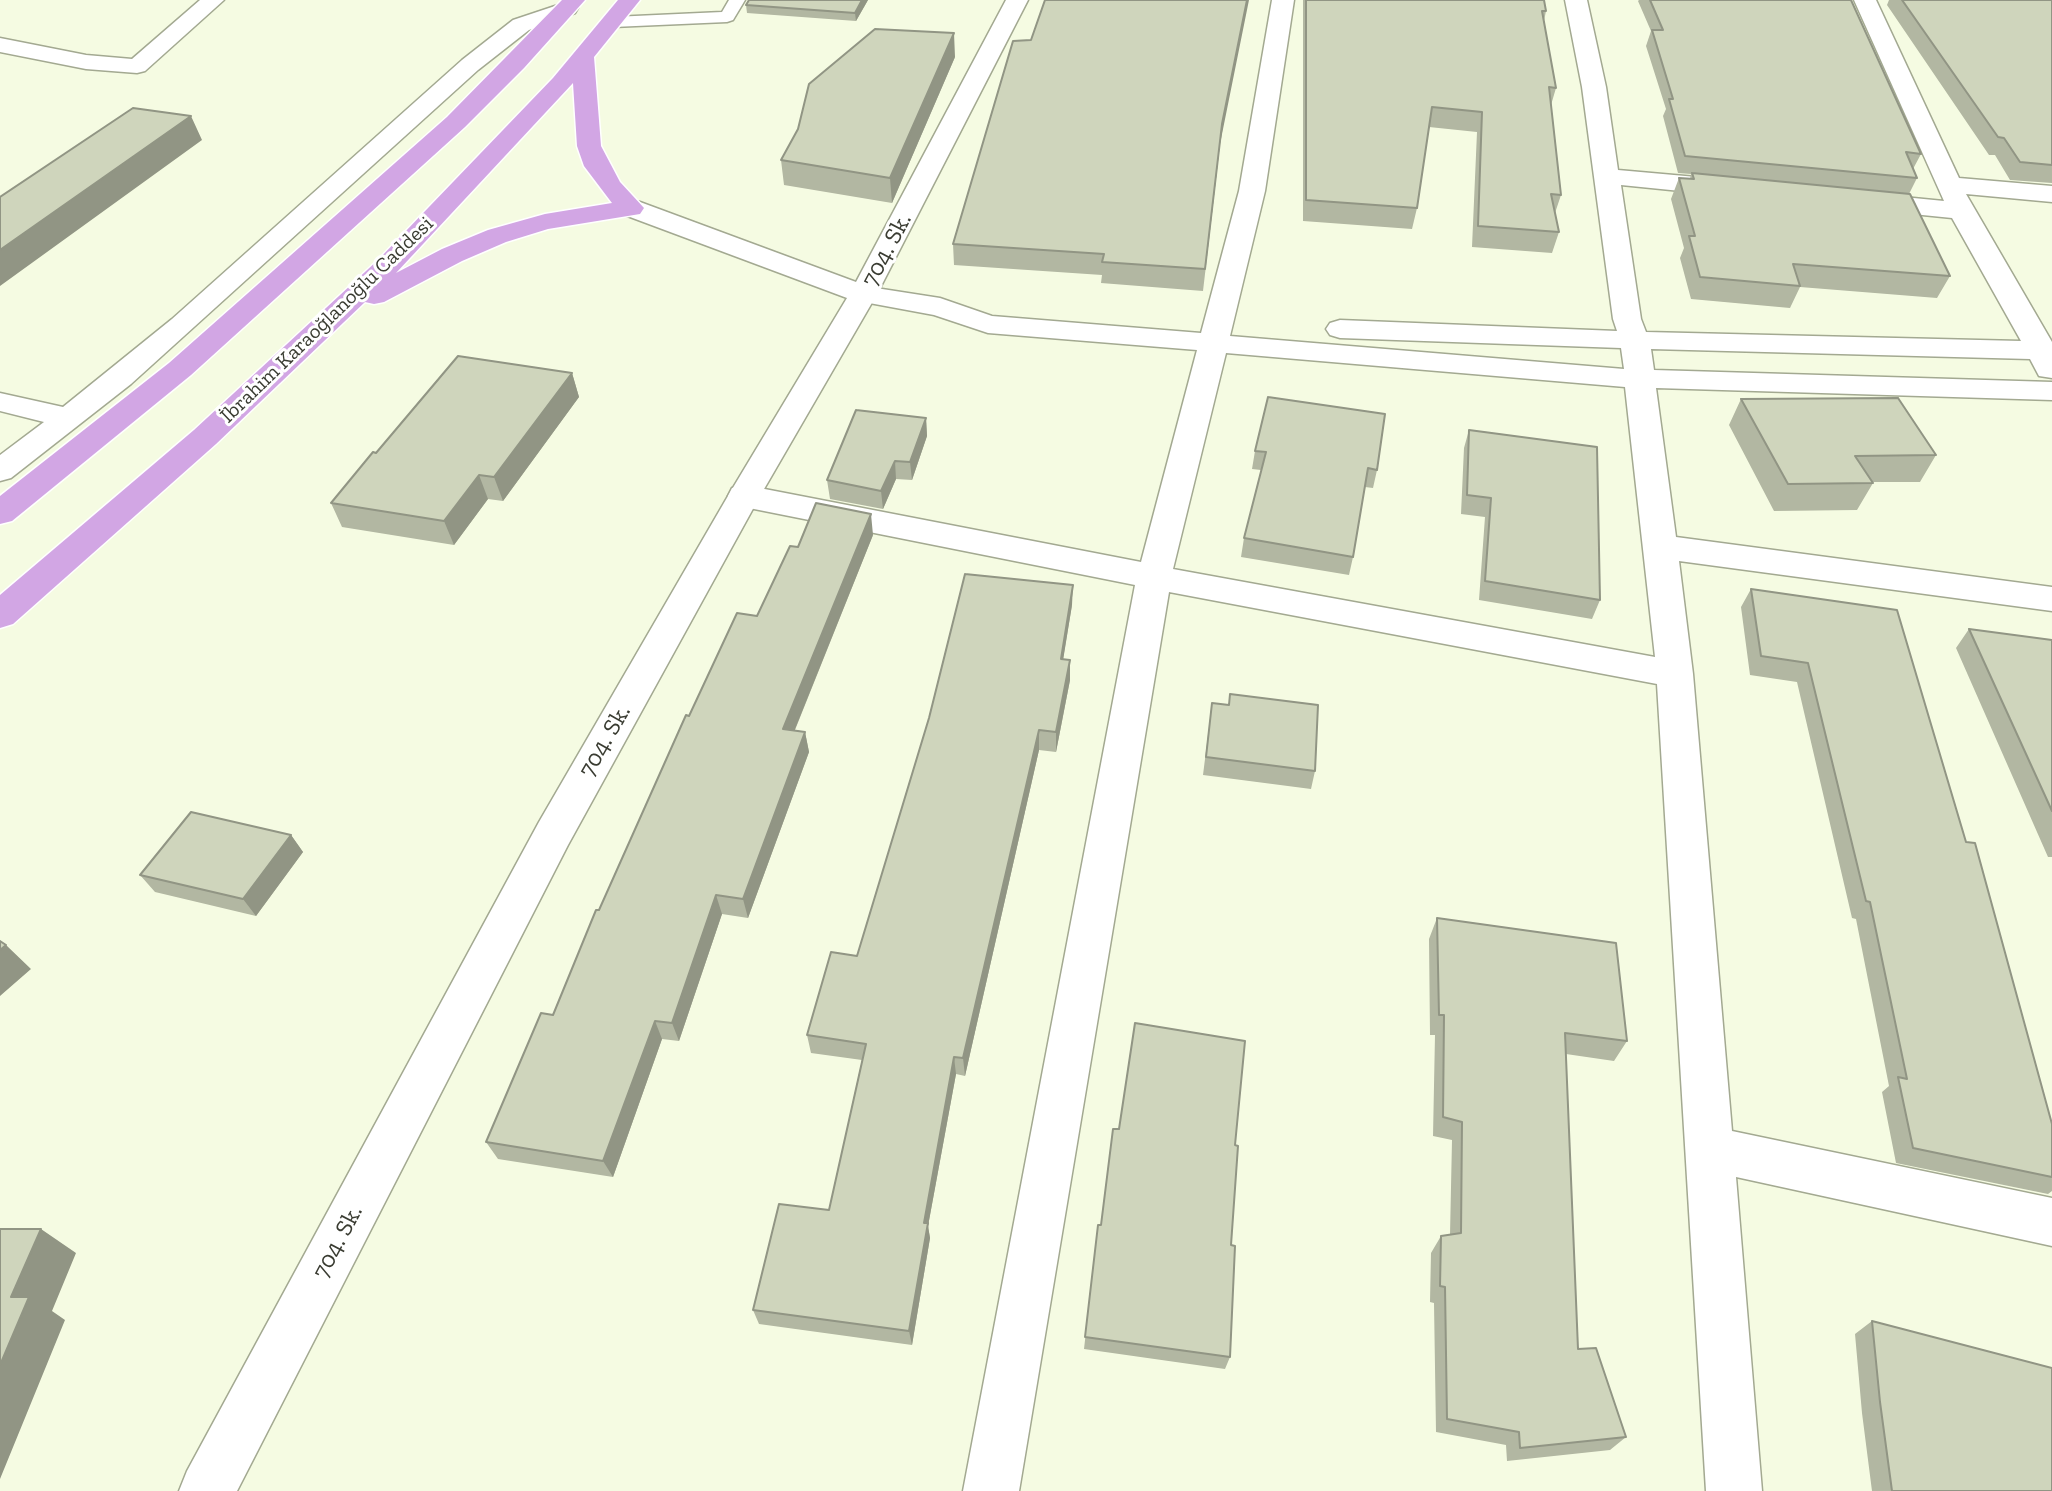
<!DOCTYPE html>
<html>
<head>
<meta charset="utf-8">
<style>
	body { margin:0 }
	canvas { display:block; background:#f5fbe2 }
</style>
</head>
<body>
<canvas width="2052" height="1491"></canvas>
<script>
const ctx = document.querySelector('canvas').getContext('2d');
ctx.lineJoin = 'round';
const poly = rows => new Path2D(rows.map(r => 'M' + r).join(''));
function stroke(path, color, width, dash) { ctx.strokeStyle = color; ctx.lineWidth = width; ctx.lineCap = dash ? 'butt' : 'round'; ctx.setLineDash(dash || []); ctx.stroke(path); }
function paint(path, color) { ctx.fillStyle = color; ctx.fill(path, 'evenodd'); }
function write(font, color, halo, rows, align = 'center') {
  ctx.font = font + ' "Zilla Slab",serif'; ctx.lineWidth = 6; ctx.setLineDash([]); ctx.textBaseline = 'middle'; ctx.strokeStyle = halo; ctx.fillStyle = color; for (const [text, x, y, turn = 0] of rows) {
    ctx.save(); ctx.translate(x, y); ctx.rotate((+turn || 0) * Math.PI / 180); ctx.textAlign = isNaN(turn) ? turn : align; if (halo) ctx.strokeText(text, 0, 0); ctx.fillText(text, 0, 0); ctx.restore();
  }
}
const service = poly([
	[729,0,745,0,733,20,727,22,613,27,605,22,613,17,722,12,729,0]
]);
const minor = poly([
	[200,0,224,0,145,71,137,73,86,69,0,52,0,38,86,55,132,59,200,0],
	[1272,0,1294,0,1265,191,1230,336,1624,369,1621,348,1340,338,1330,335,1326,329,1330,323,1340,320,1617,331,1613,319,1582,87,1565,0,1587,0,1606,87,1618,170,1730,180,1739,183,1743,188,1739,193,1730,196,1621,185,1641,319,1646,332,2021,341,1952,218,1863,209,1854,207,1850,201,1854,195,1863,193,1944,201,1854,0,1876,0,1959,178,2052,186,2052,202,1966,194,2052,342,2052,378,2039,376,2030,359,1651,349,1654,370,2052,382,2052,400,1656,388,1676,537,2052,587,2052,611,1679,561,1693,674,1732,1131,2052,1198,2052,1246,1736,1177,1762,1491,1706,1491,1657,684,1169,592,1019,1491,963,1491,1135,585,744,507,732,504,728,496,732,488,744,485,1141,562,1197,350,988,333,934,315,853,300,849,294,853,288,863,286,940,298,992,316,1201,333,1239,191,1272,0],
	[1226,353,1625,387,1655,657,1173,569,1226,353],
	[567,2,575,3,578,8,575,13,529,30,478,70,131,384,11,478,0,481,0,455,44,422,0,411,0,393,63,407,172,319,462,60,513,20,567,2]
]);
const tertiary = poly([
	[1006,0,1028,0,877,294,760,496,568,845,237,1491,179,1491,187,1471,539,822,728,496,847,298,622,214,618,208,622,202,631,200,640,202,856,282,1006,0]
]);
const trunk = poly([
	[562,0,585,0,524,68,465,127,191,375,12,521,0,524,0,496,169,363,447,117,562,0],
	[618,0,640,0,594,57,601,146,620,182,644,208,640,214,548,229,506,242,462,261,384,302,374,304,365,302,216,444,13,624,0,628,0,595,194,430,379,259,553,78,618,0],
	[573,83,577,146,584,166,612,203,545,214,488,230,442,249,396,273,573,83]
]);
const wall = poly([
	[749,0,868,0,856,21,747,13,746,5],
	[1303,0,1544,0,1546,11,1544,21,1556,88,1551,105,1561,195,1555,213,1559,232,1552,253,1472,247,1477,132,1429,127,1417,208,1412,229,1303,221],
	[1639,0,1851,0,1921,154,1913,169,1917,178,1909,194,1950,276,1937,298,1800,287,1790,308,1691,299,1680,258,1684,248,1671,199,1679,178,1690,179,1691,174,1678,173,1663,116,1666,109,1646,46,1651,31,1638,1],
	[1889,0,2052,0,2052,183,2010,180,1995,155,1989,155,1887,5],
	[955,57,892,203,784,185,781,160],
	[1220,144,1203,291,1101,283,1102,275,954,265,953,244],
	[572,373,579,397,503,501,488,499,454,545,342,527,331,503,376,453],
	[1741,399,1936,455,1920,482,1872,482,1873,483,1857,510,1774,511,1729,425],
	[926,418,927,436,912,480,896,479,883,509,830,499,827,480],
	[1469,430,1600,600,1592,619,1479,600,1485,517,1461,514,1464,448],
	[1255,451,1377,470,1373,488,1365,487,1353,557,1349,575,1241,557,1244,538,1261,470,1252,469],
	[873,535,795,730,805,732,809,752,748,918,722,914,679,1041,662,1039,613,1177,498,1159,486,1142,553,1015,599,910,689,716,757,616],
	[1751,589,1966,842,2052,1124,2052,1191,2048,1194,1896,1163,1882,1092,1889,1086,1856,919,1852,918,1797,682,1750,675,1741,607],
	[1072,605,1063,659,1070,660,1070,680,1056,752,1039,750,965,1076,956,1074,928,1226,930,1238,912,1345,759,1324,753,1310,829,1210,862,1060,811,1053,807,1035,857,956],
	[1969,629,2052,640,2052,857,2048,857,1956,648],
	[1230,694,1315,771,1311,789,1203,775,1212,703,1229,705],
	[291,835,303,852,256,916,155,892,140,875],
	[1437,918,1627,1041,1614,1061,1566,1054,1578,1349,1626,1437,1610,1450,1507,1461,1506,1445,1436,1432,1434,1303,1430,1302,1431,1253,1441,1236,1450,1235,1452,1140,1433,1136,1435,1035,1430,1035,1429,939],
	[1235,1145,1231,1245,1230,1357,1225,1369,1084,1349,1098,1225,1101,1225],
	[1872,1321,2052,1491,1872,1491,1862,1413,1855,1334]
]);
const shadedWall = poly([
	[862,0,868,0,856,21,855,13],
	[1247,0,1249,0,1220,144,1203,291,1222,124],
	[954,33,955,57,892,203,890,178],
	[191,116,202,140,0,286,0,250],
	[572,373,579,397,503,501,494,477],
	[926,418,927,436,912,480,910,462],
	[895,461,896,479,883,509,881,491],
	[479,475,488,499,454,545,444,521],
	[871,514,873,535,787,749,783,729],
	[1073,585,1072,605,1060,679,1061,659],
	[1070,660,1070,680,1056,752,1056,732],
	[1039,730,1039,750,965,1076,963,1058],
	[805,732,809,752,748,918,743,899],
	[291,835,303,852,256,916,243,899],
	[716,895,722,914,679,1041,672,1023],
	[6,945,31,969,0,996,0,950],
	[655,1021,662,1039,613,1177,603,1161],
	[954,1057,956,1074,928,1226,930,1238,912,1345,909,1331,924,1223],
	[41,1229,76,1253,52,1311,65,1320,0,1479,0,1365,11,1297]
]);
const building = poly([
	[749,0,862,0,855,13,746,5,749,0],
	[1045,0,1247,0,1222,124,1205,269,1102,262,1104,254,953,244,1013,41,1031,40,1045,0],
	[1306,0,1544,0,1546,11,1542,11,1556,88,1549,87,1561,195,1551,194,1559,232,1478,226,1482,112,1432,107,1417,208,1306,200,1306,0],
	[1650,0,1851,0,1921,154,1906,152,1917,178,1685,156,1669,99,1673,99,1652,30,1663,30,1650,0],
	[1902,0,2052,0,2052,165,2020,162,2004,138,1998,137,1902,0],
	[875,29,954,33,890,178,781,160,798,129,809,84,875,29],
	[133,108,191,116,0,250,0,197,133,108],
	[1692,173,1910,194,1950,276,1793,264,1800,286,1700,277,1689,236,1695,236,1679,178,1694,179,1692,173],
	[458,356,572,373,494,477,479,475,444,521,331,503,373,452,376,453,458,356],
	[1268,397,1385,414,1377,470,1368,468,1353,557,1244,538,1266,452,1255,451,1268,397],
	[1898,398,1936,455,1855,456,1873,483,1788,484,1741,399,1898,398],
	[856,410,926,418,910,462,895,461,881,491,827,480,856,410],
	[1469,430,1597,447,1600,600,1485,581,1491,498,1467,495,1469,430],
	[816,503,871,514,783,729,805,732,743,899,716,895,672,1023,655,1021,603,1161,486,1142,541,1013,553,1015,596,910,599,910,686,715,689,716,737,613,757,616,790,546,798,547,816,503],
	[965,574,1073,585,1061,659,1070,660,1056,732,1039,730,963,1058,954,1057,924,1223,928,1223,909,1331,753,1310,779,1204,829,1210,866,1044,807,1035,831,952,857,956,929,718,965,574],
	[1751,589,1897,610,1966,842,1975,843,2052,1124,2052,1177,1913,1148,1898,1077,1907,1079,1870,902,1866,901,1808,663,1761,656,1751,589],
	[1969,629,2052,640,2052,811,1969,629],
	[1230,694,1318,705,1315,771,1206,757,1212,703,1229,705,1230,694],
	[191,812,291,835,243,899,140,875,191,812],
	[1437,918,1616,943,1627,1041,1565,1033,1578,1349,1596,1348,1626,1437,1520,1448,1519,1432,1447,1419,1445,1287,1440,1286,1441,1236,1461,1233,1462,1122,1443,1117,1444,1015,1439,1015,1437,918],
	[0,941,6,945,0,950,0,941],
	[1135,1023,1245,1041,1235,1145,1238,1146,1231,1245,1235,1246,1230,1357,1085,1337,1098,1225,1101,1225,1113,1129,1119,1129,1135,1023],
	[0,1229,41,1229,11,1297,29,1297,0,1365,0,1229],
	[1872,1321,2052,1368,2052,1491,1892,1491,1880,1402,1872,1321]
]);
const farStreetnames = [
	["İbrahim Karaoğlanoğlu Caddesi",327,320,-44]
];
const streetNames = [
	["704. Sk.",887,250,-62],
	["704. Sk.",605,741,-60],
	["704. Sk.",338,1242,-62]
];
stroke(service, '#a3a991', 3);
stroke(minor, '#a3a991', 3);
stroke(tertiary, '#a3a991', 3);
stroke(trunk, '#fff', 3);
paint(service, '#fff');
paint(minor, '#fff');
paint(tertiary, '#fff');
paint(trunk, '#d2a6e4');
paint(wall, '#b2b7a2');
paint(shadedWall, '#919584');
paint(building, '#cfd5bc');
stroke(building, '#919584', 2);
write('21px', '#3a3c32', '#fff', farStreetnames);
write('24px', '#3a3c32', '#fff', streetNames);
</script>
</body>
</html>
